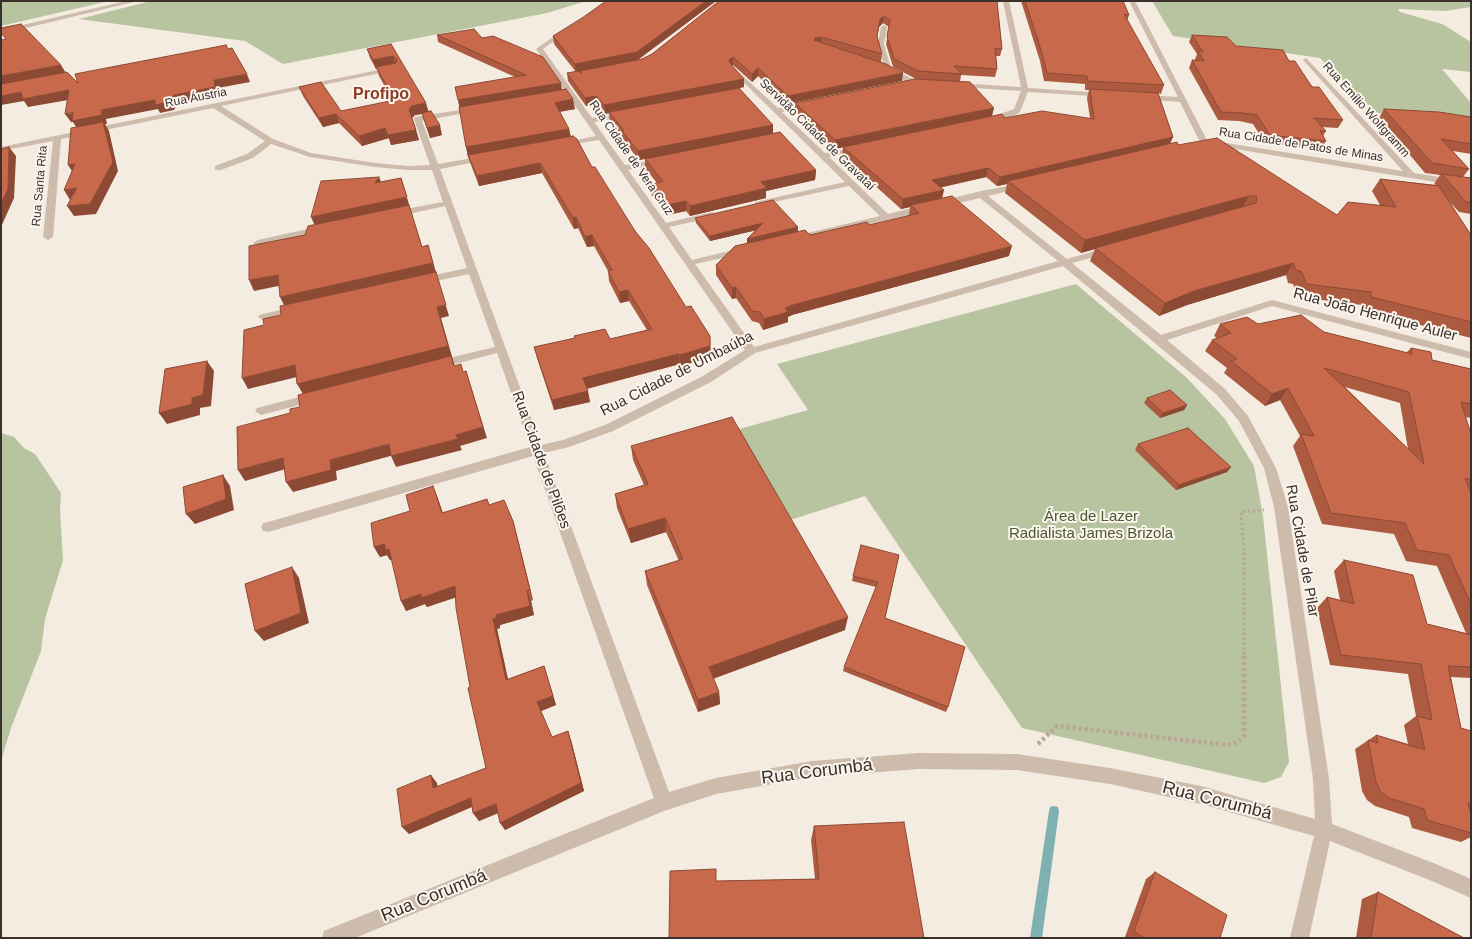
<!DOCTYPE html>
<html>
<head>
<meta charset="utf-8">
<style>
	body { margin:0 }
	#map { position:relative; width:1472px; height:939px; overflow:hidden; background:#f4ebe1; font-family:Arial,sans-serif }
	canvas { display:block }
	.frame { position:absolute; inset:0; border:2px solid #3b302b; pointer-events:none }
</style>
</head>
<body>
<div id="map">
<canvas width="1472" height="939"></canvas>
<div class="frame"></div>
</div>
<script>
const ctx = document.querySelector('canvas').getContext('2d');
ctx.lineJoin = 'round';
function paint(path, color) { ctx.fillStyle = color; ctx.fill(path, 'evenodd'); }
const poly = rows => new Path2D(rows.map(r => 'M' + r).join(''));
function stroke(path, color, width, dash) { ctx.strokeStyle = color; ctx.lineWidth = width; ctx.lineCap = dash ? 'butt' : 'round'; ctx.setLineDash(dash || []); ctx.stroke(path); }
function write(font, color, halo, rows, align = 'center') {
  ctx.font = font + ' Arial,sans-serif'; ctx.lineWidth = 4; ctx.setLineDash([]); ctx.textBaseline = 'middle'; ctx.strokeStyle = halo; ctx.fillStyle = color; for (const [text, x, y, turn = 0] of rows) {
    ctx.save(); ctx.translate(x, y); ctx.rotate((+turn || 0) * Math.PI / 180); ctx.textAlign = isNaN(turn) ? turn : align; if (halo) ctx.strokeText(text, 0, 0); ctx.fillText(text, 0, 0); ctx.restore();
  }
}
const green = poly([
	[1,1,109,1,1,26],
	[151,1,586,1,547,13,283,64,245,41,79,19],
	[1152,1,1471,1,1471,7,1445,11,1398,9,1400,12,1442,24,1471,42,1471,72,1442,69,1471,103,1471,118,1377,113,1320,58,1173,36],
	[1076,284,1186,377,1225,419,1254,466,1263,516,1289,762,1281,777,1264,783,1022,728,865,496,784,522,732,431,808,410,777,364],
	[1,433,14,437,24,448,35,454,61,493,60,511,63,560,45,619,41,651,11,728,1,761]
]);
const stream = poly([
	[1054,806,1058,807,1059,811,1042,938,1030,938,1049,811,1050,807,1054,806]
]);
const pathFar1 = poly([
	[1244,655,1244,551,1241,512,1264,510]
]);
const path = poly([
	[1038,744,1057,726,1227,745,1238,742,1244,736,1244,654]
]);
const minor = poly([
	[126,1,138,1,1,34,1,30,126,1],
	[1003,1,1009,1,1028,88,1105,93,1109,95,1108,97,1028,92,1020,112,1014,116,986,123,986,119,1014,109,1021,91,958,87,954,85,958,83,1021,87,1003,1],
	[1129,1,1135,1,1208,142,1207,144,1200,142,1180,102,1143,99,1139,97,1143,95,1178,97,1129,1],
	[884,25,887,27,884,44,891,68,917,81,917,85,911,85,885,69,878,44,881,27,884,25],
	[566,28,568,29,568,31,543,49,592,118,630,112,630,116,594,122,625,165,663,159,663,163,628,170,666,223,712,212,716,215,715,217,669,227,692,260,742,248,747,251,745,253,695,264,754,347,1058,261,980,198,793,242,790,241,790,237,880,216,849,186,755,206,755,202,845,182,731,70,731,68,733,67,778,108,813,102,813,106,782,112,825,153,862,147,862,151,829,157,888,214,981,191,1025,183,1025,187,988,196,1067,259,1109,247,1112,248,1112,252,1072,263,1161,335,1272,300,1471,352,1471,359,1272,306,1167,340,1225,389,1248,416,1276,468,1288,507,1329,779,1332,824,1436,864,1471,879,1471,898,1432,881,1330,841,1309,938,1290,938,1314,836,1201,804,1110,784,1017,770,919,769,812,777,716,794,664,811,355,938,322,938,324,931,654,798,533,456,268,532,263,531,261,527,263,523,268,522,530,447,497,353,436,369,430,365,432,362,495,347,469,274,421,284,416,281,421,278,467,268,445,206,395,217,391,214,395,211,443,202,432,170,408,170,375,167,310,157,271,144,253,158,221,170,215,170,215,166,247,154,265,141,213,108,61,139,53,237,48,240,43,237,53,141,1,151,1,147,393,67,395,68,395,70,221,106,273,139,311,153,375,163,408,166,430,165,414,119,415,117,479,107,480,109,476,111,422,121,438,164,485,156,489,158,485,160,440,169,541,445,563,440,605,425,703,376,745,350,599,140,562,146,558,144,596,136,536,49,566,28],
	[1063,266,1217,395,1239,421,1264,468,1274,507,1313,779,1315,819,1201,786,1110,768,1017,754,919,753,812,761,716,778,669,792,544,453,569,447,613,431,711,382,755,353,1063,266],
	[1306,58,1414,173,1471,182,1471,188,1211,145,1210,143,1214,141,1403,171,1304,61,1303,60,1306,58],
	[321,226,324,227,324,231,258,246,253,243,258,240,321,226],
	[297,306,302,309,301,311,263,320,258,317,259,315,297,306],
	[315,393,321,397,319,400,261,415,255,411,257,408,315,393]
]);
const wall = poly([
	[716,1,638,60,642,59,652,54,719,1,997,1,1002,49,1000,56,996,56,997,69,995,77,961,75,960,82,992,116,1005,118,1090,118,1087,98,1089,90,1085,90,1085,84,1044,81,1040,61,1021,1,1123,1,1129,15,1127,21,1164,85,1161,94,1158,93,1173,137,1170,143,1178,145,1337,215,1380,205,1372,191,1380,179,1436,185,1434,184,1440,175,1425,173,1379,118,1384,109,1471,117,1471,154,1453,151,1469,169,1463,177,1471,178,1471,214,1459,212,1447,199,1471,235,1471,338,1362,310,1362,305,1298,297,1293,284,1288,283,1286,275,1187,305,1159,316,1090,261,1095,249,1081,253,1005,193,1007,184,997,186,986,177,941,187,942,198,1009,256,792,315,788,317,788,322,763,330,759,323,752,321,736,298,732,299,716,275,716,265,747,243,747,239,756,230,710,241,696,223,695,218,798,227,798,232,810,235,869,225,909,216,910,207,901,209,842,156,843,147,835,149,795,111,795,103,916,79,893,67,886,44,889,27,883,23,879,27,877,37,882,54,881,62,787,104,758,76,752,82,733,65,732,66,744,79,744,87,735,89,773,125,773,133,816,170,815,180,766,191,766,198,690,216,686,211,667,215,651,194,650,185,657,183,645,168,645,159,639,160,623,140,622,136,610,121,609,113,605,114,597,104,586,106,568,81,567,73,576,72,554,44,553,36],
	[437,35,482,38,562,89,575,109,560,112,569,129,571,137,635,231,686,307,710,336,711,357,681,366,680,364,587,389,590,402,554,410,537,358,534,347,575,339,574,336,610,339,647,330,629,301,620,303,609,281,608,271,594,246,587,247,578,228,574,229,542,173,479,186,468,157,458,100,515,77,438,42],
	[1192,35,1236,46,1289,61,1343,120,1338,128,1322,127,1326,131,1323,136,1326,141,1321,149,1265,143,1253,124,1239,121,1218,120,1189,68,1192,60,1195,60,1195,59,1197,54,1189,42],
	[391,44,442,135,430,138,422,114,415,115,412,118,419,140,391,145,389,138,362,146,339,123,323,127,303,96,299,87,341,111,393,101,379,76,377,69,376,69,370,58,367,49],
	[1220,324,1258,324,1324,332,1406,353,1411,348,1432,360,1471,369,1471,418,1465,417,1471,434,1471,678,1451,677,1461,728,1471,731,1471,837,1461,842,1412,828,1409,817,1375,806,1367,800,1362,791,1355,749,1376,735,1408,744,1404,725,1416,716,1408,674,1330,665,1317,608,1327,597,1340,600,1334,571,1344,560,1427,624,1466,633,1437,566,1406,561,1394,534,1322,524,1293,446,1300,436,1280,400,1265,406,1224,373,1227,368,1205,351,1212,340,1217,338,1214,336],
	[1345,387,1400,403,1408,449],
	[1147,398,1187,405,1184,410,1160,418,1144,403],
	[1138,444,1227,472,1176,490,1135,450],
	[631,446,845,630,713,679,719,692,720,704,698,712,647,585,645,571,679,561,666,532,631,543,617,508,615,494,644,485,633,460],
	[433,486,437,496,443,513,489,505,513,521,516,532,533,600,531,601,534,615,500,625,500,628,497,629,508,679,544,666,556,705,541,711,552,737,571,740,584,791,505,830,498,813,479,821,473,813,472,807,409,834,437,783,437,787,486,768,470,687,456,597,427,607,425,604,406,611,392,560,390,560,387,555,380,557,374,547,410,511],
	[899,555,885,618,948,707,946,712,843,671,844,667,876,587,852,581,853,576],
	[814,826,924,938,669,938,716,881,815,879,811,840],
	[1155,872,1220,938,1126,938,1125,937,1146,879],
	[1378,892,1464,938,1356,938,1362,899]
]);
const shadedWall = poly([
	[706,1,716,1,637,60,576,72,575,64],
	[884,16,883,23,879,27,876,44,880,19],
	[821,37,821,44,814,40,815,38],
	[393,56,396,65,376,67,377,69,376,69,373,60],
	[733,57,733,65,729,68,729,60],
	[61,65,66,73,1,85,1,76],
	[758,68,758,76,752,82,752,74],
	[903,73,902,81,787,104,788,96],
	[247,74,250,82,218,88,219,96,178,103,174,110,160,113,158,109,106,119,107,124,105,124,109,131,118,171,96,214,74,216,67,206,90,204,78,130,73,122,71,122,65,114,101,110,214,80],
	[744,79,744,87,605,114,604,105],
	[561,83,562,91,460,108,458,100],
	[69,90,74,99,28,107,24,101,1,105,1,96,21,92],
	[596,96,597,104,586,106,585,98],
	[573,99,575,109,557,112,555,103],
	[426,103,429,113,415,115,412,118,409,109,412,106],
	[994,108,992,116,835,149,835,140],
	[336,114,339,123,323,127,319,118],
	[440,125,442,135,430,138,427,128],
	[773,125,773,134,639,160,638,151],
	[385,128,389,138,362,146,359,136],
	[569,129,571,139,468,157,466,147],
	[416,130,419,140,391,145,388,135],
	[1173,137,1169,146,1008,181,1007,184,997,186,1000,177],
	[9,147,16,156,14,198,1,227,1,204],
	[540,163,542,173,479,186,477,176],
	[75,164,74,174,68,165],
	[988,168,986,177,930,190,932,180],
	[816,170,815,180,766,191,766,198,690,216,690,206,761,182],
	[379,177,383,186,375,183],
	[401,178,425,257,315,226,311,217],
	[77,188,70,200,64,190],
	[944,190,942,199,911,205,910,207,901,209,903,199],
	[1249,196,1242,208,1095,248,1095,249,1081,253,1085,240],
	[686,201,686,211,667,215,666,205],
	[576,217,578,228,574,229,573,218],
	[763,223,762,229,710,241,710,236],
	[798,227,798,233,747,244,747,239],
	[592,235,594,246,587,247,585,237],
	[428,245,449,316,441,318,455,367,303,394,297,384,437,307,285,307,280,297],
	[1012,246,1009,256,792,315,788,317,788,322,763,330,764,319,793,305],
	[1293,263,1286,275,1187,305,1159,316,1165,303,1194,291],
	[278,275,283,285,254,291,249,280],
	[736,287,736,298,732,299,732,288],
	[628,290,629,301,620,303,619,292],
	[710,346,711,357,681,366,680,355],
	[679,354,680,364,585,389,583,378],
	[207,361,214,371,211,406,200,408,200,415,167,424,159,413],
	[295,365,301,376,248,389,242,378],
	[466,371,487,438,460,446,462,450,396,467,391,456,456,435],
	[1288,388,1280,400,1265,406,1272,394],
	[588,391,590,402,554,410,552,400],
	[1187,405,1184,410,1160,418,1163,413],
	[389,444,394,455,336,471,337,480,293,492,286,482,330,460],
	[283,458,289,468,245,481,238,470],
	[1231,467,1227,472,1176,490,1179,485],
	[223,475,230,486,234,510,195,524,186,514],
	[433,486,437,496,446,524,442,513],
	[665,518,666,532,631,543,628,529],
	[513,521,516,532,533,600,530,590],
	[385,544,389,549,394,559,390,560,387,555,380,557,374,547],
	[292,567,299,578,309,623,264,641,255,631],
	[455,586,460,596,427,607,425,604,406,611,401,601,421,594],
	[527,591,531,601,534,615,500,625,500,628,497,629,510,689,506,680,493,619,496,615],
	[848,617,845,630,709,680,709,667],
	[544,666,556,705,541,711,537,702],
	[719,692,720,704,698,712,698,700],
	[568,731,571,740,584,791,505,830,500,823],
	[431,775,437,783,439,796,433,788],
	[471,798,476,805,409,834,402,827],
	[496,804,501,812,479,821,473,813]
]);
const building = poly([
	[606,1,706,1,637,52,575,64,553,36,582,18,606,1],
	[719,1,997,1,1002,49,995,48,997,69,954,66,962,74,918,71,894,59,887,36,890,20,884,16,880,19,877,36,882,54,821,37,815,38,814,40,886,64,903,73,788,96,758,68,752,74,733,57,729,60,730,63,744,79,604,105,596,96,585,98,567,73,578,71,582,73,580,71,642,59,652,54,719,1],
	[1025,1,1123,1,1129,15,1124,14,1164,85,1088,81,1087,76,1047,73,1042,53,1025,1],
	[21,24,61,65,1,76,1,40,6,39,1,33,1,28,21,24],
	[474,29,482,38,493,36,543,57,561,83,458,100,455,87,526,75,437,35,474,29],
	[1192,35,1227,37,1236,46,1283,50,1289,61,1295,61,1312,87,1319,87,1343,120,1314,118,1326,131,1320,131,1326,141,1270,135,1257,115,1243,113,1221,112,1192,60,1204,61,1198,51,1203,52,1192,35],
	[391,44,426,103,412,106,409,109,416,130,388,135,385,128,359,136,336,114,319,118,299,87,321,82,341,111,395,100,376,67,396,63,397,59,393,56,373,60,367,49,391,44],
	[226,45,228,49,232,48,247,74,214,80,215,87,174,95,169,102,155,105,155,100,101,110,102,115,72,121,73,112,65,114,69,90,23,99,21,92,1,96,1,84,67,72,78,83,75,74,226,45],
	[915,79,970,82,994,108,835,140,795,103,915,79],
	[739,88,773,125,638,151,622,131,624,131,609,112,739,88],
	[566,89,573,99,555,103,569,129,466,147,459,107,566,89],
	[1090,89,1158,93,1173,137,1000,177,988,168,932,180,944,190,903,199,843,147,1002,114,1005,118,1042,111,1094,119,1090,89],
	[1384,109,1439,112,1471,117,1471,144,1441,139,1469,169,1432,163,1384,109],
	[431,111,440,125,427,128,422,113,431,111],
	[103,122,113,162,90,204,67,206,77,188,64,190,75,164,68,165,71,128,103,122],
	[780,132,816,170,761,182,767,188,690,206,686,201,666,205,650,185,663,181,645,159,780,132],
	[573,136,577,139,592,167,595,167,635,231,649,248,686,307,691,306,710,336,710,346,680,355,679,354,583,378,588,391,552,400,534,347,575,338,574,336,605,329,610,339,652,329,628,290,619,292,608,271,612,270,592,235,585,237,576,217,573,218,540,163,477,176,468,155,573,136],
	[1217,138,1337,215,1348,202,1396,207,1380,179,1439,186,1471,235,1471,322,1371,297,1371,292,1307,284,1301,271,1296,270,1293,263,1194,291,1165,303,1095,248,1256,203,1257,196,1249,196,1085,240,1008,181,1177,142,1178,145,1217,138],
	[9,147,8,189,1,204,1,149,9,147],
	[1442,174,1471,178,1471,202,1466,202,1442,174],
	[379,177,375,183,401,178,407,197,311,217,321,181,379,177],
	[952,196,1012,246,793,305,785,308,788,312,764,319,760,312,752,311,736,287,732,288,716,265,735,246,805,230,810,235,867,222,869,225,919,213,911,205,952,196],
	[773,200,798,227,747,239,763,223,710,236,695,218,773,200],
	[409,205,422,247,428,245,433,263,280,297,278,275,249,280,249,246,305,235,308,226,409,205],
	[436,272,446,305,437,307,448,346,297,384,295,365,242,378,244,330,264,325,263,319,281,315,280,306,436,272],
	[1301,315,1324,332,1412,354,1411,348,1431,352,1432,360,1471,369,1471,404,1461,402,1471,434,1471,480,1465,478,1471,493,1471,604,1449,555,1417,550,1405,523,1331,513,1301,434,1314,436,1288,388,1272,394,1231,361,1237,359,1212,340,1231,333,1220,324,1247,317,1258,324,1301,315],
	[1324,368,1409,392,1424,464,1324,368],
	[451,356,454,366,461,364,463,372,466,371,483,427,456,435,458,439,391,456,389,444,330,460,331,470,286,482,283,458,238,470,237,427,290,413,290,409,300,407,298,395,451,356],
	[207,361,203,395,192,398,192,404,159,413,165,369,207,361],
	[1170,390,1187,405,1163,413,1147,398,1170,390],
	[732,417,848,617,709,667,719,692,698,700,645,571,683,559,665,518,628,529,615,494,648,484,631,446,732,417],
	[1188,428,1231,467,1179,485,1138,444,1188,428],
	[223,475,226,499,186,514,183,487,223,475],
	[433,486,442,513,487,499,489,505,504,500,513,521,530,590,527,591,530,606,496,615,496,618,493,619,506,680,544,666,553,696,537,702,552,737,568,731,581,783,500,823,496,804,473,813,471,798,402,827,397,789,431,775,433,788,486,768,468,688,470,687,456,608,455,586,421,598,421,594,401,601,389,549,385,550,385,544,374,547,371,523,410,511,406,495,433,486],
	[861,545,899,555,885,618,965,647,948,707,844,667,878,582,853,576,861,545],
	[1344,560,1413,575,1427,624,1471,635,1471,667,1448,666,1461,728,1471,731,1471,805,1468,803,1471,814,1471,833,1427,820,1424,809,1389,798,1380,791,1376,782,1368,740,1378,743,1376,735,1425,750,1417,716,1432,720,1421,664,1341,655,1327,597,1354,604,1344,560],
	[292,567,301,613,255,631,245,584,292,567],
	[904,822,924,938,669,938,670,871,716,869,716,881,819,879,814,826,904,822],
	[1155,872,1227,915,1220,938,1144,938,1134,931,1155,872],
	[1378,892,1464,938,1371,938,1378,892]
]);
const farStreetnames = [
	["Rua Áustria",196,98,-11],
	["Rua Emílio Wolfgramm",1366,110,48],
	["Servidão Cidade de Gravataí",817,135,44],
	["Rua Cidade de Patos de Minas",1301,145,9],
	["Rua Cidade de Vera Cruz",631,158,55],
	["Rua Santa Rita",40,186,-85]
];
const streetNames = [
	["Rua João Henrique Auler",1375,315,15],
	["Rua Cidade de Umbaúba",677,374,-27],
	["Rua Cidade de Pilões",541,460,70],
	["Rua Cidade de Pilar",1302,551,80]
];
const parkNames = [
	["Área de Lazer",1091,517],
	["Radialista James Brizola",1091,534]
];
const farDistrictnames = [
	["Profipo",381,95]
];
const nearStreetnames = [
	["Rua Corumbá",817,772,-7],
	["Rua Corumbá",1217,801,14],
	["Rua Corumbá",434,896,-22]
];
paint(green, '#b8c4a0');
paint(stream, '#7fb0b2');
stroke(pathFar1, '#b9a596', 3, [2.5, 2.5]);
stroke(path, '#b9a596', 4.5, [3, 3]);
paint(minor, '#cdbbac');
paint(wall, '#ac5a40');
paint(shadedWall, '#8c4a34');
paint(building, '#c8694b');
stroke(building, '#8c4a34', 1);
write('12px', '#3b302b', '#fbf5ee', farStreetnames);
write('15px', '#3b302b', '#fbf5ee', streetNames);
write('15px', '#4a5a2e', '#fbf5ee', parkNames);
write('bold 16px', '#8c3b22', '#fbf5ee', farDistrictnames);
write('18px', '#3b302b', '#fbf5ee', nearStreetnames);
</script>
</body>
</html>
